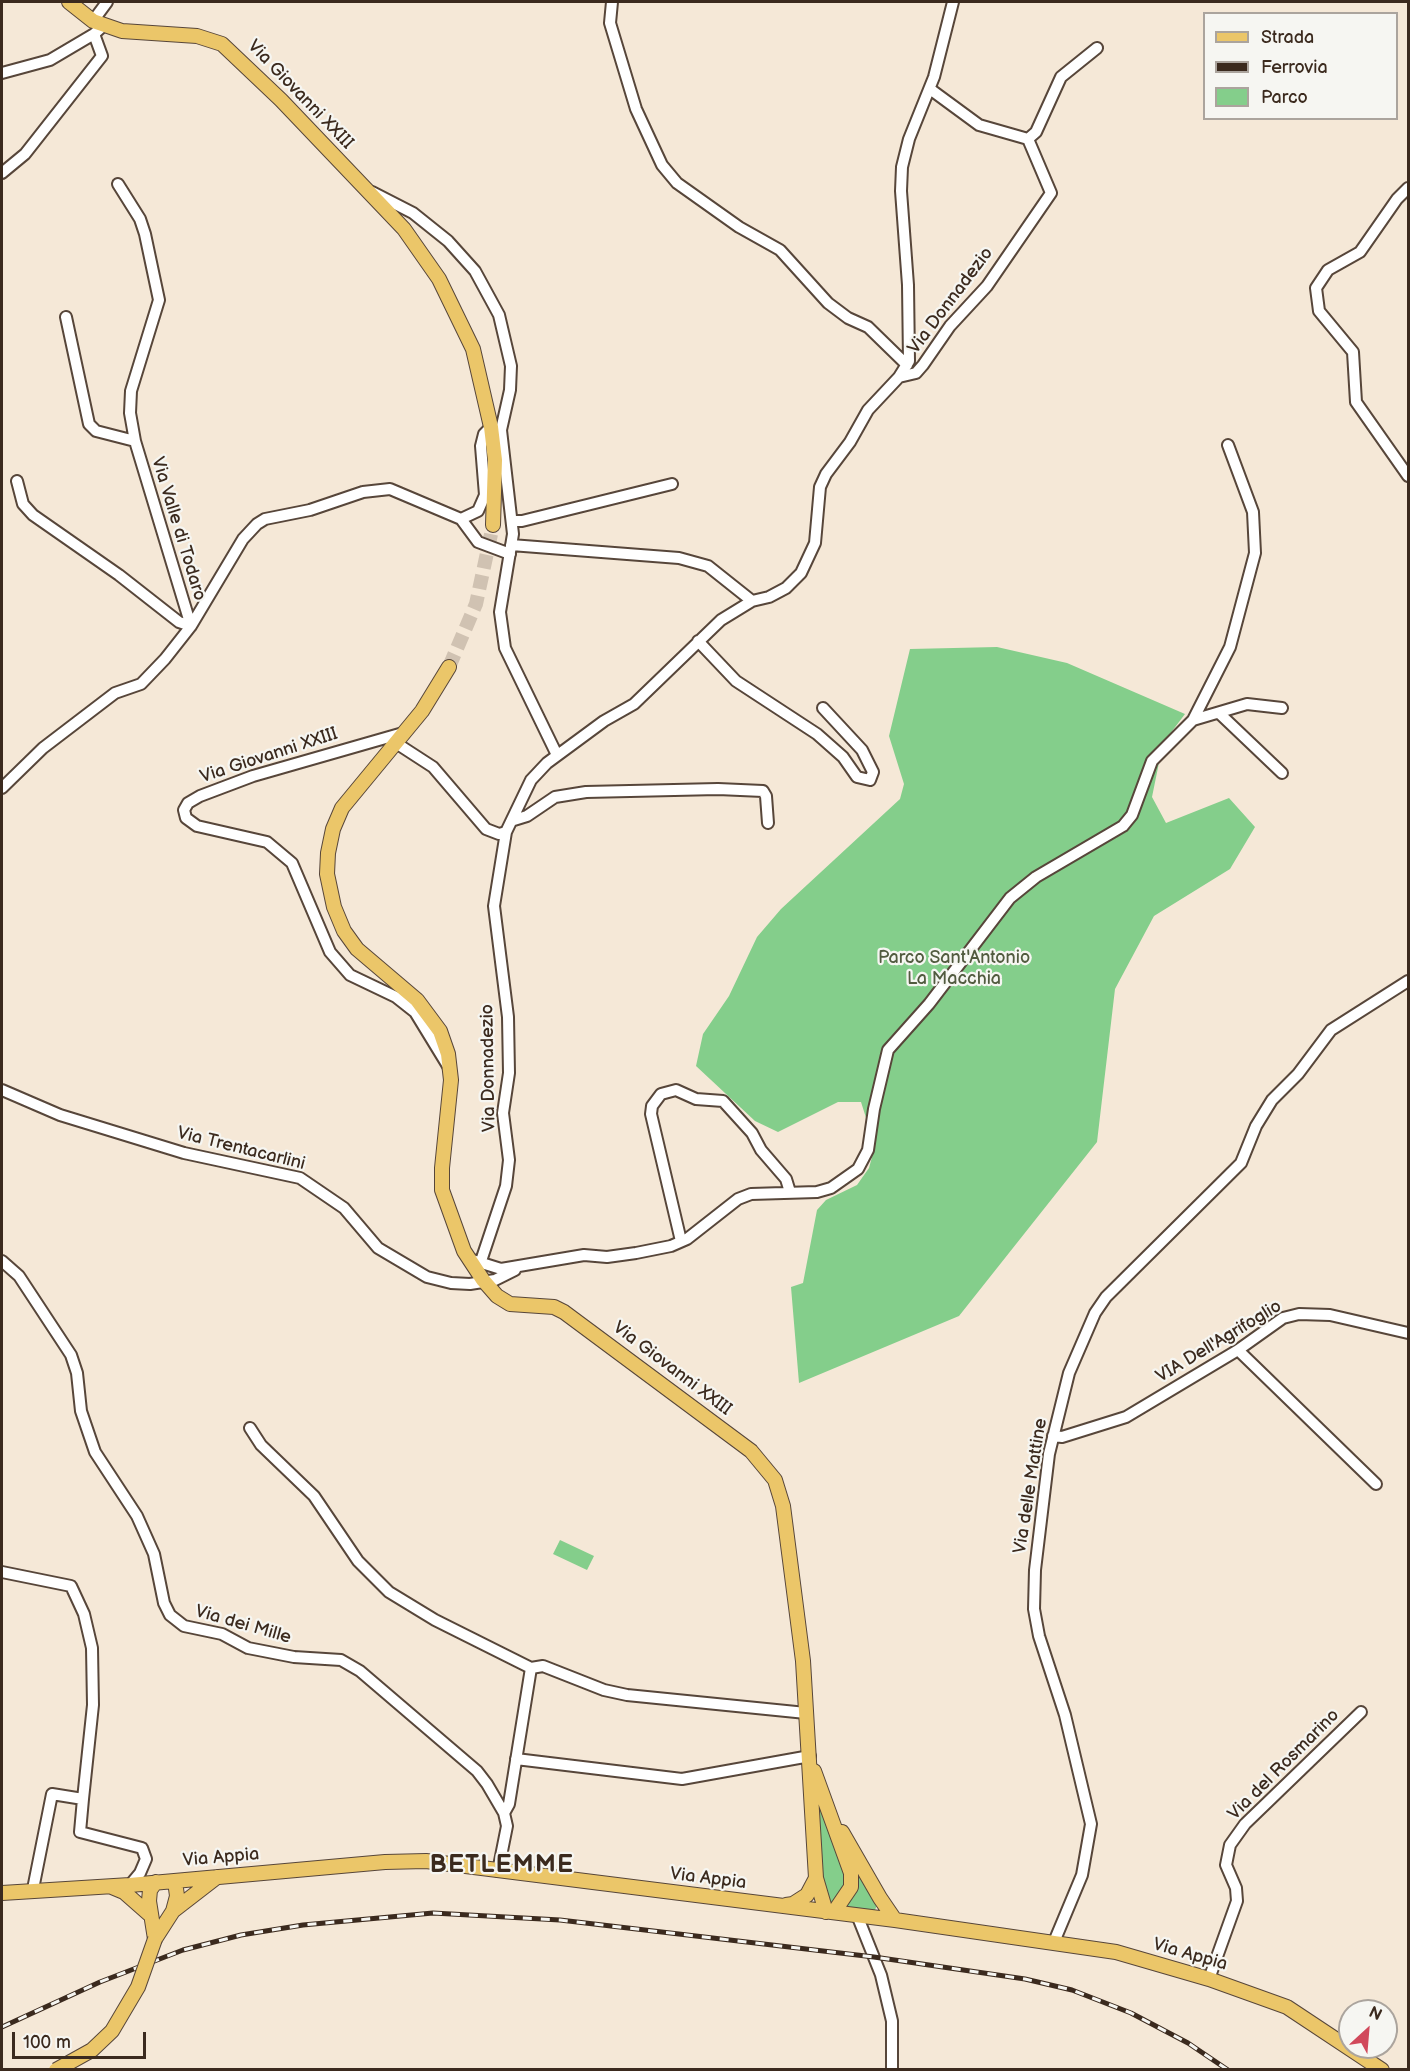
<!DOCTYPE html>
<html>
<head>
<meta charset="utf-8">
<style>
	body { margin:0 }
	#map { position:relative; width:1410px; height:2071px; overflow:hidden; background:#f5e8d7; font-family:"Balsamiq Sans",sans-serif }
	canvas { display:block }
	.frame { position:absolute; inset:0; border:3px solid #3b2a1e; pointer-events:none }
	.legend { position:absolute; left:1203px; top:12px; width:195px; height:108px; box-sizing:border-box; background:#f6f6f2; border:2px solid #aba49d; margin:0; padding:8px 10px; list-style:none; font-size:18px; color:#3b2a1e }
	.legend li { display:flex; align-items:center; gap:12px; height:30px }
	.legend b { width:30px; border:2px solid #aba49d }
	.north { position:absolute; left:1338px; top:1999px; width:60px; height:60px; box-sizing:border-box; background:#f6f6f2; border:2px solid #aba49d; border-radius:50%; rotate:26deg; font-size:16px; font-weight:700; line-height:24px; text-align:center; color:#3b2a1e }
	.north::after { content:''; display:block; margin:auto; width:21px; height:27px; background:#d1495b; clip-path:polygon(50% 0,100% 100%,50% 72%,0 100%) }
	.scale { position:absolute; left:12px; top:2032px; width:134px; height:27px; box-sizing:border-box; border:3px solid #3b2a1e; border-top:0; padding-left:8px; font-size:18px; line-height:21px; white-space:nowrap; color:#3b2a1e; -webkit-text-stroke:4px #f6f6f2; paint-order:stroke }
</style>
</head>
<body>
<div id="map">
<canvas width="1410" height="2071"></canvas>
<div class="frame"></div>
<ul class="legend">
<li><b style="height:8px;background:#ebc669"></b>Strada</li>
<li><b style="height:8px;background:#3b2a1e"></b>Ferrovia</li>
<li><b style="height:16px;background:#84ce8b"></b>Parco</li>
</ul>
<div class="north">N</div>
<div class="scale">100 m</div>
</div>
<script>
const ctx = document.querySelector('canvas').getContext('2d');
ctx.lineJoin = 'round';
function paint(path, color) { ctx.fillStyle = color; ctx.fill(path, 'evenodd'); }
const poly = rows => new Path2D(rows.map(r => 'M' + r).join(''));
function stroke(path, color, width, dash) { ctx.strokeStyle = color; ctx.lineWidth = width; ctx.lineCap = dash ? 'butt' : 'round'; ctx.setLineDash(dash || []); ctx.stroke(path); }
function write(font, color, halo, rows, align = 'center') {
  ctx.font = font + ' "Balsamiq Sans",sans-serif'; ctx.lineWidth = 4.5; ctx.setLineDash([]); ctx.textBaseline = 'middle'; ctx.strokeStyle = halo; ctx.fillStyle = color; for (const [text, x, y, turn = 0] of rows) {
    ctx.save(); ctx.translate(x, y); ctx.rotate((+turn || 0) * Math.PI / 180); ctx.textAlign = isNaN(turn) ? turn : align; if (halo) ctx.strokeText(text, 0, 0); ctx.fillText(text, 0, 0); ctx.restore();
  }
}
const green = poly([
	[997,647,1067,663,1185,714,1163,743,1152,797,1166,823,1229,798,1255,827,1230,869,1154,916,1115,989,1097,1142,959,1316,799,1383,791,1287,803,1283,817,1210,826,1200,857,1185,869,1168,875,1146,861,1102,838,1102,778,1132,755,1121,696,1066,703,1034,729,996,757,937,781,909,900,799,904,784,889,736,910,649],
	[560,1540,594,1556,587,1570,553,1554],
	[818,1800,848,1878,833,1906,829,1904,822,1887],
	[844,1839,877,1905,875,1910,845,1908,856,1889]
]);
const majorTunnel = poly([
	[449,667,476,604,493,525]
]);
const minor = poly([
	[612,2,610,23,636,109,662,165,677,183,739,227,780,250,828,303,848,318,868,327,907,365],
	[93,21,107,2],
	[2,73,50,60,94,34],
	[1028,139,1036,132,1061,77,1097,48],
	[2,173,25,154,102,56,94,34,103,26],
	[118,184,140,219,145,234,159,300,131,391,130,413,135,441],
	[1408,188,1397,199,1360,252,1328,270,1316,288,1319,311,1353,352,1356,402,1408,476],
	[372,192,413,213,448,241,475,271,499,315,511,366,510,390,501,430,513,534,500,612,505,648,557,755],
	[66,317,89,424,96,431,135,441,191,626],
	[899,377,916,373,923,365,950,326,987,286,1051,193,1028,139,979,125,930,89],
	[17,481,23,504,33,515,119,575,179,622,191,626],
	[461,519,478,542,510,554],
	[512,521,522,521,672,484],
	[511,545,679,558,708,566,752,601],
	[698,641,736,681,817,734,843,757,857,777,870,780,873,772,862,750,823,708],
	[1219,713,1282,773],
	[1193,720,1247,704,1282,708],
	[403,733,253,776,200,796,188,803,184,810,186,818,197,826,267,842,292,863,330,952,350,975,396,997,415,1012,448,1066],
	[396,743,433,767,486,829,499,834,506,832,531,780,547,763,604,721,634,704,721,620,752,601,769,597,786,588,801,573,815,543,820,487,826,474,850,442,868,410,899,377,909,361,908,285,901,191,902,167,909,139,934,77,953,2],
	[2,788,43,748,115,693,141,684,165,659,191,626,243,539,257,524,265,519,310,510,363,492,390,489,461,519,478,511,485,495,481,446,484,434,491,427],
	[514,820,527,816,555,797,586,792,718,789,763,791,766,796,768,823],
	[2,1090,60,1115,184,1153,300,1178,344,1208,378,1248,427,1277,451,1283,470,1284,495,1280,515,1270],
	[681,1241,651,1114,652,1106,661,1094,676,1090,696,1099,723,1101,752,1133,761,1150,786,1179,790,1192],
	[469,1259,501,1269,584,1255,607,1257,636,1253,671,1246,687,1239,738,1199,751,1194,817,1192,831,1188,858,1169,868,1150,874,1109,888,1050,929,1004,1010,898,1036,877,1123,826,1132,815,1152,761,1193,720,1230,647,1255,553,1253,512,1228,445],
	[2,1261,19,1276,71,1355,77,1373,81,1411,95,1452,137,1516,154,1554,164,1603,170,1615,184,1626,222,1634,248,1648,294,1657,341,1660,360,1671,477,1771,487,1784,504,1813,507,1826,498,1871],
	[480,1264,506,1186,509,1160,503,1113,509,1073,508,1017,494,906,506,832],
	[1238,1350,1376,1484],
	[250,1428,261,1445,314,1496,358,1561,389,1592,435,1620,531,1668],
	[1053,1436,1062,1437,1126,1417,1238,1350,1283,1318,1299,1314,1330,1315,1408,1333],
	[2,1572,71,1586,84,1614,92,1648,93,1705,83,1799,52,1794,33,1889],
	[531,1668,543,1666,604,1690,627,1695,806,1713],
	[516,1759,682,1779,810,1756],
	[83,1799,80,1832,142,1848,146,1859,140,1873,130,1885],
	[504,1813,509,1804,531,1668],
	[857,1915,881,1975,892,2021,892,2070],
	[1054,1942,1082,1875,1091,1824,1065,1715,1039,1636,1034,1609,1035,1570,1049,1454,1069,1373,1095,1313,1106,1297,1241,1163,1256,1126,1272,1100,1298,1074,1331,1030,1408,981],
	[1209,1979,1237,1901,1236,1888,1226,1865,1230,1845,1245,1824,1361,1712]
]);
const major = poly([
	[69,2,93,21,122,31,197,36,222,44,281,100,404,229,439,279,473,349,491,427,495,460,493,525],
	[449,667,422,711,342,808,333,829,328,853,327,874,334,907,344,931,357,949,417,1000,440,1031,448,1054,451,1080,442,1168,442,1190,464,1251,483,1280,497,1296,510,1304,554,1307,564,1312,751,1451,775,1480,783,1506,803,1661,816,1878,826,1912],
	[814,1771,851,1873,851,1887,834,1912],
	[842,1832,880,1898,895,1920],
	[112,1887,124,1892,149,1914],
	[2,1893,130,1885,385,1862,426,1861,895,1920,1116,1952,1209,1979,1287,2007,1382,2070],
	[786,1905,793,1904,807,1895,816,1878],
	[173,1911,217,1877],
	[155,1939,173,1911,177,1896,175,1881],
	[155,1939,149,1901,150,1890,156,1882]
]);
const rail = poly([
	[2,2027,100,1982,183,1950,241,1935,303,1925,433,1913,560,1920,874,1957,1025,1979,1072,1990,1131,2013,1188,2043,1228,2070]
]);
const majorBridge = poly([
	[56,2070,92,2050,112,2031,138,1987,155,1939]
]);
const streetNames = [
	["Via Giovanni XXIII",300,95,46],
	["Via Donnadezio",951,301,-53],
	["Via Valle di Todaro",178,529,73],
	["Via Giovanni XXIII",269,756,-18],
	["Via Donnadezio",489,1068,-91],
	["Via Trentacarlini",241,1149,14],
	["VIA Dell'Agrifoglio",1219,1342,-31],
	["Via Giovanni XXIII",672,1369,37],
	["Via delle Mattine",1031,1486,-81],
	["Via dei Mille",243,1625,16],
	["Via del Rosmarino",1284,1765,-45],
	["Via Appia",221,1858,-5],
	["Via Appia",708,1879,7],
	["Via Appia",1190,1955,16]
];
const parkNames = [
	["Parco Sant'Antonio",954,958],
	["La Macchia",954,979]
];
const districtNames = [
	["BETLEMME",502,1866]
];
paint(green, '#84ce8b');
stroke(majorTunnel, '#d0c2b2', 14, [14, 7]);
stroke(minor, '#57463a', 14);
stroke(major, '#57463a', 16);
stroke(minor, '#fff', 10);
stroke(major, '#ebc669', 14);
stroke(rail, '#3b2a1e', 5);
stroke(rail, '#f6f6f2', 3, [9]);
stroke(majorBridge, '#57463a', 16, []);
stroke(majorBridge, '#ebc669', 14);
write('18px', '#3b2a1e', '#f6f6f2', streetNames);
write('18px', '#515b3f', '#f6f6f2', parkNames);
ctx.letterSpacing = '1.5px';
write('bold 24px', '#3b2a1e', '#f6f6f2', districtNames);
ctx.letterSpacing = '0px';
</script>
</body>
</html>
